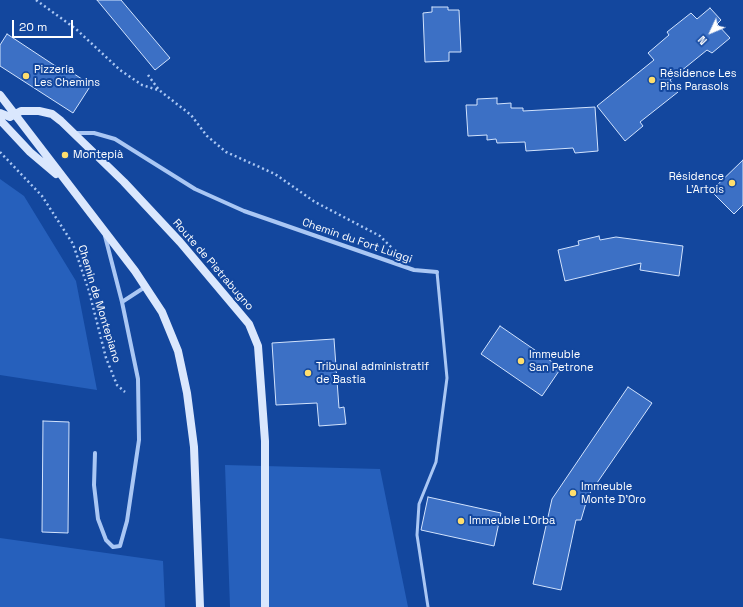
<!DOCTYPE html>
<html>
<head>
<meta charset="utf-8">
<style>
	body { margin:0 }
	#map { position:relative; width:743px; height:607px; overflow:hidden; background:#13479e; font-family:"Space Grotesk",sans-serif }
	canvas { display:block }
	.north { position:absolute; left:691px; top:12px; width:40px; height:40px; -webkit-text-stroke:3px #13479e; paint-order:stroke; rotate:226deg; font-size:11px; font-weight:700; line-height:16px; text-align:center; color:#fff }
	.north::after { content:''; display:block; margin:auto; width:14px; height:18px; background:#fff; clip-path:polygon(50% 0,100% 100%,50% 72%,0 100%) }
	.scale { position:absolute; left:12px; top:20px; width:61px; height:18px; box-sizing:border-box; border:2px solid #fff; border-top:0; padding-left:5px; font-size:12px; line-height:14px; white-space:nowrap; color:#fff; -webkit-text-stroke:3px #13479e; paint-order:stroke }
</style>
</head>
<body>
<div id="map">
<canvas width="743" height="607"></canvas>
<div class="north">N</div>
<div class="scale">20 m</div>
</div>
<script>
const ctx = document.querySelector('canvas').getContext('2d');
ctx.lineJoin = 'round';
function paint(path, color) { ctx.fillStyle = color; ctx.fill(path, 'evenodd'); }
const poly = rows => new Path2D(rows.map(r => 'M' + r).join(''));
function stroke(path, color, width, dash) { ctx.strokeStyle = color; ctx.lineWidth = width; ctx.lineCap = dash ? 'butt' : 'round'; ctx.setLineDash(dash || []); ctx.stroke(path); }
function write(font, color, halo, rows, align = 'center') {
  ctx.font = font + ' "Space Grotesk",sans-serif'; ctx.lineWidth = 4; ctx.setLineDash([]); ctx.textBaseline = 'middle'; ctx.strokeStyle = halo; ctx.fillStyle = color; for (const [text, x, y, turn = 0] of rows) {
    ctx.save(); ctx.translate(x, y); ctx.rotate((+turn || 0) * Math.PI / 180); ctx.textAlign = isNaN(turn) ? turn : align; if (halo) ctx.strokeText(text, 0, 0); ctx.fillText(text, 0, 0); ctx.restore();
  }
}
const green = poly([
	[0,179,24,196,76,281,97,390,0,375],
	[225,465,380,469,408,607,230,607],
	[0,538,163,561,165,607,0,607]
]);
const building = poly([
	[97,0,121,0,170,58,155,70,97,0],
	[432,7,448,7,448,10,459,10,461,52,449,52,449,61,425,62,423,13,432,12,432,7],
	[710,8,721,20,717,24,730,38,712,53,707,50,670,80,678,92,640,122,643,126,625,141,597,106,654,60,648,53,669,35,667,32,691,13,697,19,710,8],
	[7,34,60,69,62,66,91,85,73,113,0,66,0,45,7,34],
	[497,98,497,104,511,103,511,108,523,108,523,111,595,107,598,151,575,153,573,148,526,151,525,142,497,143,496,139,487,140,487,135,468,136,466,105,477,105,477,99,497,98],
	[743,160,743,205,734,214,711,191,743,160],
	[599,236,600,240,616,237,683,246,679,276,640,270,641,263,565,281,558,250,579,245,578,241,599,236],
	[500,326,561,368,542,396,481,354,500,326],
	[334,339,339,408,344,407,346,424,319,426,317,403,276,405,272,343,334,339],
	[628,387,652,403,588,496,581,520,576,520,561,590,533,584,552,499,628,387],
	[43,421,69,422,68,533,42,532,43,421],
	[428,497,501,513,494,546,421,530,428,497]
]);
const path = poly([
	[36,0,76,29,120,70,142,85,158,90],
	[148,75,159,90,191,115,207,136,226,152,275,174,315,202,380,236,392,248],
	[0,152,42,196,73,244,89,291,106,358,117,385,125,392]
]);
const service = poly([
	[428,607,417,535,419,504,436,462,447,378,437,272]
]);
const minor = poly([
	[76,133,94,133,115,139,195,189,244,211,414,270,437,272],
	[122,302,145,287],
	[95,453,94,485,98,519,106,540,113,547,120,546,127,521,139,440,138,379,122,302,105,236]
]);
const secondary = poly([
	[0,95,135,271,162,312,178,351,187,393,194,447,200,607],
	[0,113,10,117,21,111,39,111,52,114,61,121,124,182,180,242,249,324,258,346,265,441,265,607],
	[0,120,30,152,56,174]
]);
const markers = [
	[26,76,4,"#ffde6d"],
	[652,80,4,"#ffde6d"],
	[65,155,4,"#ffde6d"],
	[732,183,4,"#ffde6d"],
	[521,361,4,"#ffde6d"],
	[308,373,4,"#ffde6d"],
	[573,493,4,"#ffde6d"],
	[461,521,4,"#ffde6d"]
];
const poiNames = [
	["Pizzeria",34,70],
	["Les Chemins",34,83],
	["Résidence Les",660,74],
	["Pins Parasols",660,87],
	["Montepià",73,155],
	["Résidence",724,177,"right"],
	["L'Artois",724,190,"right"],
	["Immeuble",529,355],
	["San Petrone",529,368],
	["Tribunal administratif",316,367],
	["de Bastia",316,380],
	["Immeuble",581,487],
	["Monte D'Oro",581,500],
	["Immeuble L'Orba",469,521]
];
const streetNames = [
	["Chemin du Fort Luiggi",357,241,19],
	["Route de Pietrabugno",213,265,49],
	["Chemin de Montepiano",99,304,73]
];
paint(green, '#2660bc');
paint(building, '#3c70c5');
stroke(building, '#d2e3fd', 1);
stroke(path, '#aac7f4', 2.5, [2, 3]);
stroke(service, '#aac7f4', 3);
stroke(minor, '#aac7f4', 4);
stroke(secondary, '#dae7fd', 8);
for (const [x, y, r, color] of markers) { const dot = new Path2D(); dot.arc(x, y, r, 0, 2 * Math.PI); ctx.fillStyle = color; ctx.fill(dot); stroke(dot, '#13479e', 1.5); }
write('11px', '#fff', '#13479e', poiNames, 'left');
write('11px', '#fff', '#13479e', streetNames);
</script>
</body>
</html>
